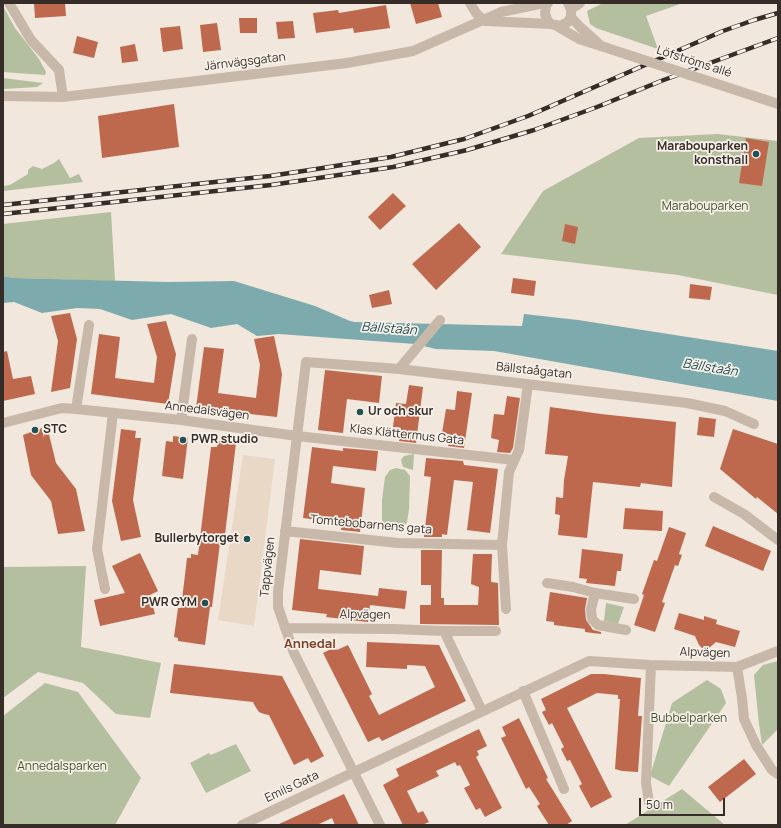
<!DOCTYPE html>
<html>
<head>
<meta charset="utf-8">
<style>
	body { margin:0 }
	#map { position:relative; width:781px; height:828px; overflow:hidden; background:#f1e7dd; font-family:Manrope,sans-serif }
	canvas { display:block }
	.frame { position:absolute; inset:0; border:4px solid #362d29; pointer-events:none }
	.scale { position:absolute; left:639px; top:798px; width:86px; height:18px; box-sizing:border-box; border:2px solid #362d29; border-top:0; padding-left:5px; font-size:12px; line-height:14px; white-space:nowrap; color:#362d29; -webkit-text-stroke:3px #f8f1e9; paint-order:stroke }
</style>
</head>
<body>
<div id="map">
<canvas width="781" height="828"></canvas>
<div class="frame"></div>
<div class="scale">50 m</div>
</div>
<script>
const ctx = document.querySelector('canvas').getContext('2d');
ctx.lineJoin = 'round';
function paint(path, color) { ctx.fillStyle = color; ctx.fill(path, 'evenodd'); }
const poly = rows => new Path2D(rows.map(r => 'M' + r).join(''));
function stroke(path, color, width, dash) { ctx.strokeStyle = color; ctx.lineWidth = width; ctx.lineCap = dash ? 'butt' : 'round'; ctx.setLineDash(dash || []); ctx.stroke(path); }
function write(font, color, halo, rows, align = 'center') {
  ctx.font = font + ' Manrope,sans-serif'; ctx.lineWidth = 3.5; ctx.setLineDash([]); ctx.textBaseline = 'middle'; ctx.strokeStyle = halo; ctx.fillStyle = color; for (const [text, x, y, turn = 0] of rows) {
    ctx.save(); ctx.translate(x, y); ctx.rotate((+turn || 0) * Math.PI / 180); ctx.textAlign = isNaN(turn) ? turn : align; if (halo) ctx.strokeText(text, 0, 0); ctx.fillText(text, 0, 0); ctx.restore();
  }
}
const green = poly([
	[603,3,683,3,646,16,658,49,596,28,590,24,587,11],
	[3,6,15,28,39,59,46,72,45,75,3,72],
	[3,78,43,83,37,87,4,89],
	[718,134,778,141,778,295,678,275,501,254,543,191,639,138],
	[59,159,70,178,79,174,83,182,3,191,3,186,10,185,28,174,28,170,33,166,42,169,54,163],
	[111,212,115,281,14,278,3,276,3,224],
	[414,454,413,470,403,467,401,460,404,456],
	[396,468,405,470,410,476,409,509,407,522,402,530,386,527,382,520,382,500,385,477,390,470],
	[86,566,81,647,161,663,150,718,116,714,83,683,38,672,3,698,3,567],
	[606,603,624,607,618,624,604,621],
	[778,661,778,729,762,745,759,724,754,675,763,665],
	[707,680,721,689,726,703,669,786,650,776,672,703],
	[45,683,78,692,141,778,115,825,3,825,3,716],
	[236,744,251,771,206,793,190,763,209,753,211,755],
	[682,789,725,825,625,825]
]);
const plaza = poly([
	[243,455,275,459,254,626,218,620]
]);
const water = poly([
	[3,276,14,278,168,282,234,281,315,306,350,321,355,322,522,326,524,314,578,320,778,351,778,401,494,351,436,349,415,344,279,334,257,336,237,324,211,328,171,314,132,320,100,309,77,308,42,313,14,302,3,303]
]);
const building = poly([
	[34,3,65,3,66,16,35,18],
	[410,3,438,3,442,17,416,24],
	[386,5,390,28,354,33,353,28,316,33,313,13,338,10,339,13],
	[239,18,257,18,257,33,240,33],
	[293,21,295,38,278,39,276,22],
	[217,23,221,50,203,52,200,25],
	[180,26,183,49,163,52,160,28],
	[77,36,98,42,94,58,73,53],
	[135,44,138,61,122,63,120,47],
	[174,104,179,147,102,158,98,116],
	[746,138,769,142,762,186,739,183],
	[393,193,406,206,380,230,368,217],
	[459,223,481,247,436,290,412,264],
	[565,224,578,227,575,244,562,241],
	[513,278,536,281,534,296,511,293],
	[690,284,712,287,710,300,689,298],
	[389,290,392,304,372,308,369,295],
	[70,313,77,339,70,388,51,392,58,341,51,316],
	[166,321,176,354,168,404,91,394,99,334,120,337,115,378,154,383,157,357,147,324],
	[274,336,282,374,277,417,196,408,204,347,224,349,218,393,256,398,260,365,254,339],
	[7,351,13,379,31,376,35,394,3,401,3,352],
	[325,370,382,376,379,403,347,399,343,433,318,430],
	[409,385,423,387,416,443,399,441,401,428,393,427,396,403,406,404],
	[457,391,472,393,464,448,448,446,449,434,442,433,446,409,455,410],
	[507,396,520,398,513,448,510,453,497,452,499,440,491,438,494,414,504,415],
	[550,407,601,414,676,422,672,487,641,483,640,487,593,482,587,538,558,535,560,515,555,514,556,497,563,498,564,480,568,456,545,454],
	[699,417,716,419,714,437,697,435],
	[46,422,56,463,76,489,85,531,58,534,51,501,31,475,23,435,42,428,44,438],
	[121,429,136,431,135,438,141,438,133,500,141,537,121,541,112,501],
	[733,429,778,444,778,514,757,497,756,499,720,469],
	[173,436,188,438,183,479,162,476,166,441,173,442],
	[218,441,236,443,224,543,220,543,212,607,210,607,205,645,178,641,178,638,174,637,178,608,181,608,187,558,191,558,191,554,198,555,211,447,217,447],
	[312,447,343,451,343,448,378,451,376,471,333,466,331,483,365,488,360,532,341,530,342,523,303,518],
	[426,458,463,461,464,465,498,469,490,533,467,530,473,482,454,480,447,535,442,534,442,537,424,537,431,477,424,476],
	[625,508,663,511,662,531,623,529],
	[713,526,771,551,763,571,705,546],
	[669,527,686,533,679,554,682,555,678,566,675,565,662,602,665,603,655,632,634,625,644,595,642,594,654,560,657,561],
	[300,539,364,546,361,575,320,570,318,589,378,596,379,588,407,591,405,609,370,605,368,622,326,617,327,614,292,610],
	[582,549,623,554,621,571,617,571,615,586,586,583,587,579,579,578],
	[421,550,442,550,441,598,444,598,444,605,478,605,479,587,471,584,473,554,492,554,491,582,498,583,499,625,420,624,420,605,431,605,431,585,421,585],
	[140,553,158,591,150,595,155,614,100,626,94,600,125,593,112,566],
	[550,592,587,598,585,609,586,620,593,630,601,632,601,634,585,632,585,629,554,625,554,622,546,621],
	[679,613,704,620,704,616,717,620,716,624,740,631,735,647,716,642,709,648,702,648,699,645,695,636,674,629],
	[367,642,439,645,466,701,382,741,379,737,368,742,323,653,335,647,337,650,348,645,372,694,369,696,379,715,435,687,425,666,407,665,407,669,366,667],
	[174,664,282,676,324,756,311,763,308,758,294,765,269,715,264,714,259,712,255,706,253,702,170,693],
	[591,674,604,674,641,678,638,716,642,716,638,772,622,771,615,769,620,699,618,699,618,695,597,693,567,708,612,797,591,808,579,786,582,784,570,760,567,761,561,749,564,747,552,723,549,725,542,712,546,710,541,699],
	[519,718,548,778,546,779,572,821,566,825,549,825,537,806,540,804,529,787,526,789,501,738,506,736,502,727],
	[479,729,487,746,477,751,479,755,476,757,502,808,485,817,480,808,476,810,464,788,470,785,460,765,457,766,455,762,436,771,439,776,407,791,418,813,423,811,429,822,422,825,403,825,383,785,399,776,396,769],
	[744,759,756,774,720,802,708,787],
	[344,794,359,825,335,825,332,818,317,825,277,825]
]);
const minor = poly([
	[9,3,31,40,59,70,63,97],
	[470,3,476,13,484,21],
	[548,3,546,6,545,14,548,21,551,24],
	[571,9,580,3],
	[571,17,580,27,598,43],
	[486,21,551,24,560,26,568,22,571,17,571,9,568,3],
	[555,25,579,39,601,46],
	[3,96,63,97,347,63,413,51,501,12,544,3],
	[763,99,778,104],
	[399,369,440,320],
	[76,409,89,325],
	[181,420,192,339],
	[3,423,62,408,76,409,181,420,297,436,514,460],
	[714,497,744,514,778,540],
	[285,531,398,543,502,545,509,472,519,450,528,384],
	[502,545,506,609],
	[547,583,573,587,595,593],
	[105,589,97,549,113,413],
	[285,628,393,629,444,631,482,711],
	[626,630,598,625,592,619,591,609,595,593,634,599],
	[444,631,496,631],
	[737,667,742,698,744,719,756,745,772,770,778,774],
	[523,691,564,789],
	[649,803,646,783,651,665],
	[242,825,589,661,651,665,737,667,778,651],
	[380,825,294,653,278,607,278,592,306,362,399,369,687,403,725,411,754,424]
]);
const rail = poly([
	[3,205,270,176,323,168,391,157,464,139,528,116,723,31,754,20,778,13],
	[3,214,271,185,393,167,467,150,534,130,597,107,661,81,778,38]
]);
const minorBridge = poly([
	[601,46,763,99]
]);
const markers = [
	[756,154,4,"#215155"],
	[360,412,4,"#215155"],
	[35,430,4,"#215155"],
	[183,440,4,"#215155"],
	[247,539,4,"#215155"],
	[205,603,4,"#215155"]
];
const streetNames = [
	["Järnvägsgatan",245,62,-7],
	["Löfströms allé",694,62,18],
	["Bällstaågatan",534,371,6],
	["Annedalsvägen",207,411,7],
	["Klas Klättermus Gata",407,435,6],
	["Tomtebobarnens gata",371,525,5],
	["Tappvägen",268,567,-84],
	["Alpvägen",365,615,1],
	["Alpvägen",705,653,2],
	["Emils Gata",292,787,-25]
];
const poiNames = [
	["Marabouparken",748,147],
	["konsthall",748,161],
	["Ur och skur",368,412,"left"],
	["STC",43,430,"left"],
	["PWR studio",191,440,"left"],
	["Bullerbytorget",239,539],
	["PWR GYM",197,603]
];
const parkNames = [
	["Marabouparken",705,207],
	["Bubbelparken",689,719],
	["Annedalsparken",62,767]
];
const waterNames = [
	["Bällstaån",389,329,4],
	["Bällstaån",710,368,9]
];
const neighbourhoodNames = [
	["Annedal",310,644]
];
paint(green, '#b3bf9e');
paint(plaza, '#e8d8c5');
paint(water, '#7daaac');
paint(building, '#be694d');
stroke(minor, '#c8b8a9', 10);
stroke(rail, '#362d29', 4.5);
stroke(rail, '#f8f1e9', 3, [9]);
stroke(minorBridge, '#c8b8a9', 10);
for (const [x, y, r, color] of markers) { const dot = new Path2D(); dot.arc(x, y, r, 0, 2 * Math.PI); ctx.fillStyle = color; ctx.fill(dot); stroke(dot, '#f8f1e9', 1.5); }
write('12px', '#362d29', '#f8f1e9', streetNames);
write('bold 12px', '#362d29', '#f8f1e9', poiNames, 'right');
write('12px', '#45522e', '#f8f1e9', parkNames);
write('italic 13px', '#215155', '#f8f1e9', waterNames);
write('bold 13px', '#803d27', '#f8f1e9', neighbourhoodNames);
</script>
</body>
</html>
